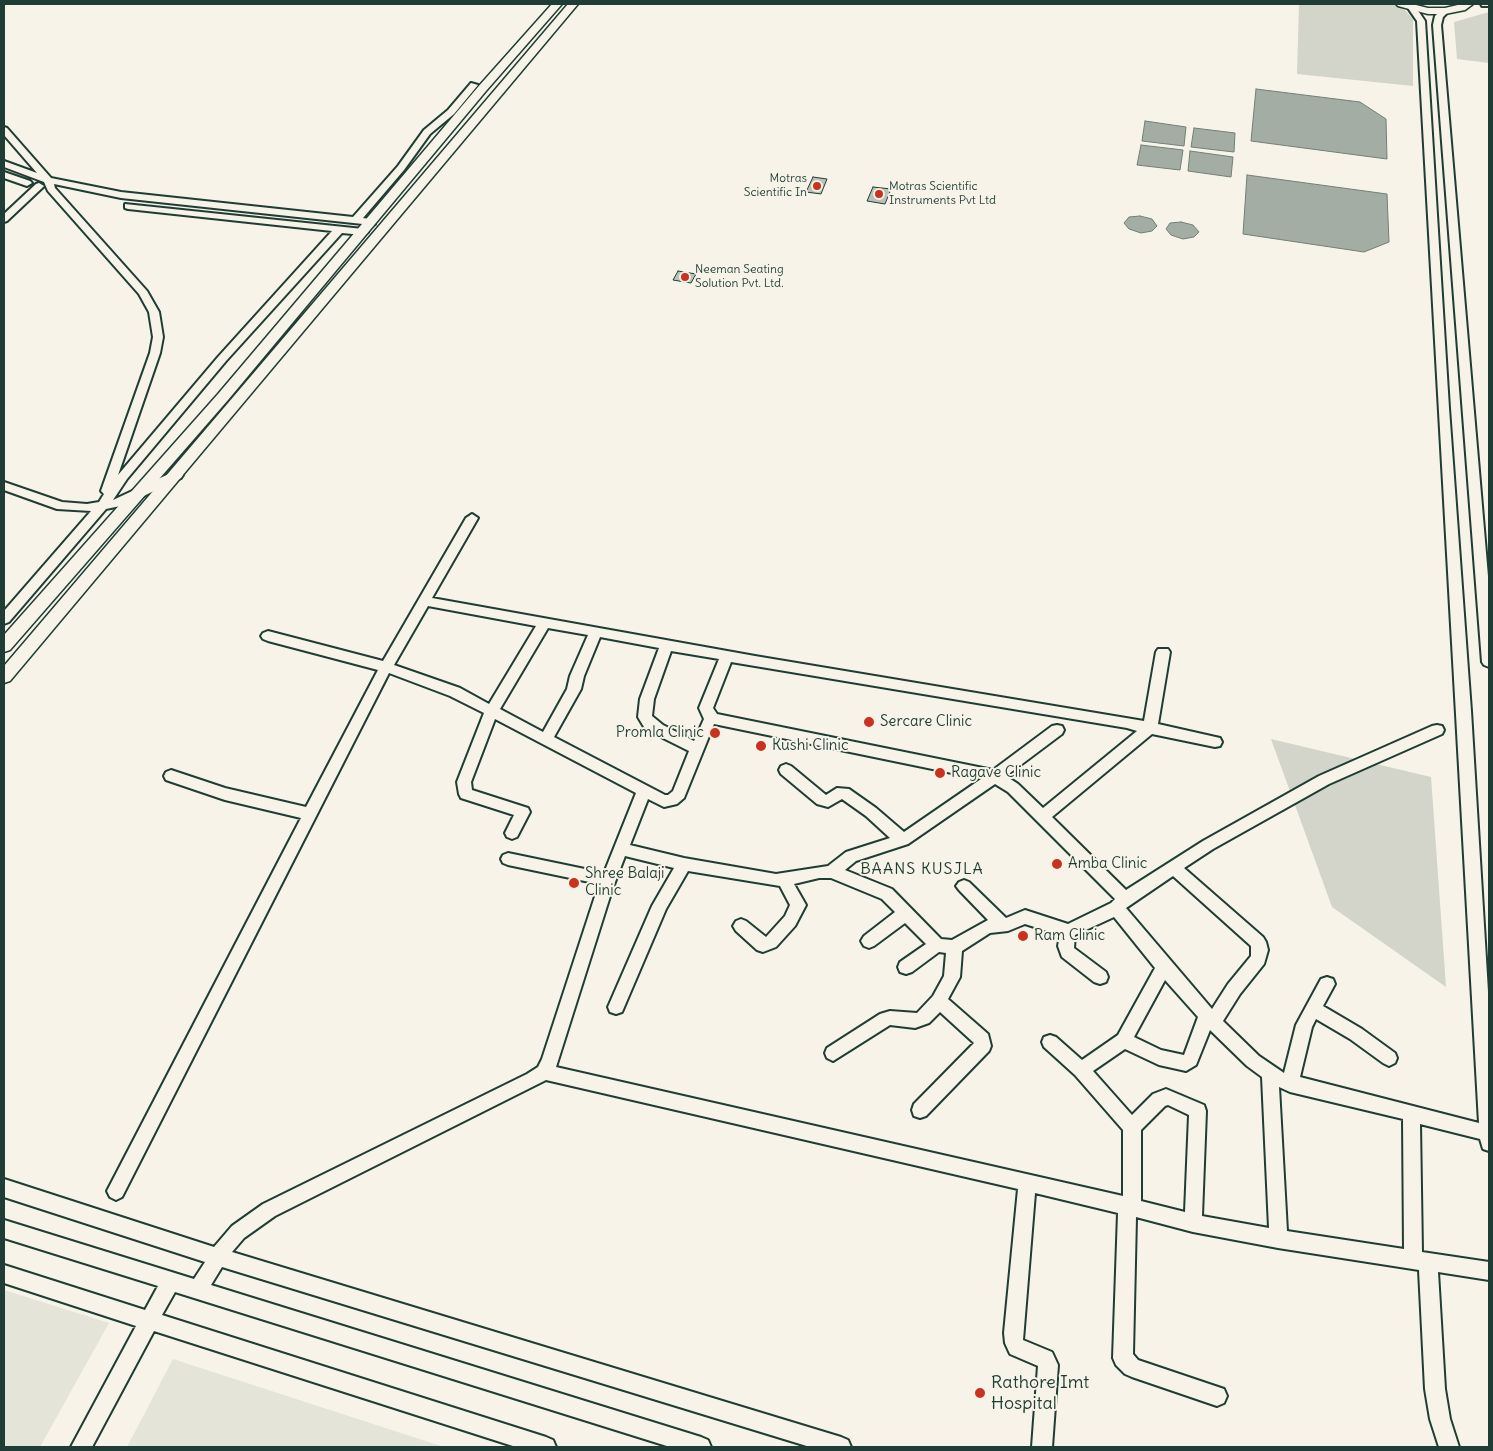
<!DOCTYPE html>
<html>
<head>
<meta charset="utf-8">
<style>
	body { margin:0 }
	#map { position:relative; width:1493px; height:1451px; overflow:hidden; background:#f7f3e8; font-family:Delius,sans-serif }
	canvas { display:block }
	.frame { position:absolute; inset:0; border:5px solid #1f3d34; pointer-events:none }
</style>
</head>
<body>
<div id="map">
<canvas width="1493" height="1451"></canvas>
<div class="frame"></div>
</div>
<script>
const ctx = document.querySelector('canvas').getContext('2d');
ctx.lineJoin = 'round';
function paint(path, color) { ctx.fillStyle = color; ctx.fill(path, 'evenodd'); }
const poly = rows => new Path2D(rows.map(r => 'M' + r).join(''));
function stroke(path, color, width, dash) { ctx.strokeStyle = color; ctx.lineWidth = width; ctx.lineCap = dash ? 'butt' : 'round'; ctx.setLineDash(dash || []); ctx.stroke(path); }
function write(font, color, halo, rows, align = 'center') {
  ctx.font = font + ' Delius,sans-serif'; ctx.lineWidth = 4; ctx.setLineDash([]); ctx.textBaseline = 'middle'; ctx.strokeStyle = halo; ctx.fillStyle = color; for (const [text, x, y, turn = 0] of rows) {
    ctx.save(); ctx.translate(x, y); ctx.rotate((+turn || 0) * Math.PI / 180); ctx.textAlign = isNaN(turn) ? turn : align; if (halo) ctx.strokeText(text, 0, 0); ctx.fillText(text, 0, 0); ctx.restore();
  }
}
const built = poly([
	[4,1290,109,1323,40,1447,4,1447],
	[173,1359,444,1447,127,1447]
]);
const green = poly([
	[1299,4,1394,4,1405,10,1413,19,1413,86,1297,74],
	[1489,12,1489,63,1457,59,1454,22],
	[1271,739,1431,777,1446,987,1332,907]
]);
const water = poly([
	[1256,89,1360,102,1386,119,1387,159,1251,141,1256,89],
	[1145,121,1186,127,1184,146,1142,141,1145,121],
	[1194,128,1235,133,1234,152,1191,147,1194,128],
	[1141,145,1183,150,1180,170,1137,165,1141,145],
	[1190,151,1233,157,1231,177,1188,171,1190,151],
	[1247,175,1387,194,1389,242,1364,252,1243,234,1247,175],
	[1140,216,1152,219,1157,226,1152,231,1141,233,1129,229,1124,223,1129,217,1140,216],
	[1181,222,1193,225,1199,232,1194,237,1183,239,1171,235,1166,229,1170,223,1181,222]
]);
const building = poly([
	[813,177,827,179,821,194,806,192,813,177],
	[873,187,891,189,885,204,867,201,873,187],
	[678,271,696,274,691,283,673,280,678,271]
]);
const minor = poly([
	[1481,4,1489,4,1489,6,1482,6,1481,4],
	[1409,6,1415,6,1425,21,1449,408,1471,711,1489,1008,1489,1151,1483,1149,1480,1139,1420,1124,1422,1252,1489,1262,1489,1280,1438,1272,1445,1389,1450,1419,1459,1447,1439,1447,1430,1419,1425,1389,1419,1270,1278,1248,1193,1232,1136,1217,1133,1354,1138,1360,1224,1389,1227,1396,1224,1403,1217,1406,1132,1377,1125,1374,1116,1365,1113,1358,1118,1213,1035,1193,1023,1340,1052,1352,1058,1365,1052,1447,1032,1447,1038,1366,1010,1354,1005,1343,1004,1333,1018,1189,546,1080,275,1216,244,1238,232,1252,841,1437,848,1440,851,1447,810,1447,222,1267,211,1285,701,1437,708,1440,711,1447,670,1447,175,1292,162,1315,546,1437,553,1440,556,1447,516,1447,154,1331,92,1447,71,1447,136,1326,4,1283,4,1265,145,1310,158,1286,4,1238,4,1220,194,1279,205,1262,4,1197,4,1179,214,1247,232,1226,263,1204,527,1074,538,1067,542,1059,599,884,508,865,503,863,501,859,503,855,508,853,604,873,636,793,495,719,471,782,472,790,528,808,530,812,517,837,512,839,507,837,505,833,514,815,461,798,459,794,457,782,484,713,450,696,389,673,122,1197,116,1200,110,1197,107,1191,301,818,225,800,166,780,164,776,166,772,171,770,225,788,306,807,378,670,268,641,263,639,261,636,263,633,268,631,383,661,466,518,472,514,478,518,432,598,755,656,1144,721,1156,652,1158,649,1168,649,1170,652,1158,724,1220,738,1222,742,1220,746,1215,747,1152,734,1052,817,1126,890,1203,841,1319,776,1432,726,1437,725,1442,726,1444,730,1442,734,1329,784,1213,849,1184,868,1263,937,1266,942,1268,950,1264,964,1240,994,1223,1021,1259,1056,1284,1073,1296,1025,1321,979,1327,977,1333,979,1335,984,1323,1006,1362,1029,1395,1053,1397,1058,1395,1063,1389,1066,1383,1063,1350,1039,1316,1019,1312,1027,1300,1077,1479,1123,1417,21,1408,8,1409,6],
	[428,606,536,626,489,704,460,688,394,665,428,606],
	[548,628,588,635,570,676,567,689,543,732,500,709,548,628],
	[600,637,659,648,640,699,638,717,644,727,653,733,689,751,673,791,668,795,665,795,554,737,581,689,584,676,600,637],
	[671,651,719,659,699,708,704,719,694,741,663,725,652,716,654,699,671,651],
	[731,662,1127,728,1137,731,1043,808,1018,784,1006,776,1062,734,1064,730,1062,726,1057,725,1052,726,993,770,717,714,713,708,731,662],
	[714,724,981,779,904,832,876,808,849,789,837,788,826,795,791,766,786,764,781,766,779,770,781,774,817,804,828,807,842,799,866,816,890,838,846,852,828,866,776,874,684,858,630,845,648,799,664,807,677,804,684,798,714,724],
	[995,784,1008,792,1115,899,1111,903,1068,924,1025,910,1006,918,969,882,964,880,959,882,956,886,959,890,988,920,952,940,941,939,892,889,845,870,856,861,908,844,995,784],
	[625,856,674,868,652,906,608,1007,610,1012,616,1014,622,1012,666,909,688,871,780,886,790,905,785,916,766,937,746,921,741,919,736,921,733,926,736,931,757,950,763,952,776,947,795,926,806,905,794,884,819,878,831,878,882,899,895,912,864,936,861,941,864,946,869,948,874,946,905,923,926,944,900,962,898,967,900,972,906,974,912,972,939,952,946,953,944,976,933,996,917,1013,890,1011,880,1014,827,1048,825,1053,827,1058,833,1061,890,1025,915,1028,929,1023,940,1012,974,1043,914,1104,912,1110,914,1116,920,1118,926,1116,989,1051,991,1046,988,1034,948,999,960,977,962,951,990,933,1008,931,1025,924,1060,935,1058,946,1062,957,1094,982,1100,984,1106,982,1108,977,1106,972,1074,948,1075,935,1114,917,1155,968,1118,1035,1082,1060,1056,1037,1050,1035,1044,1037,1042,1042,1044,1047,1075,1075,1123,1130,1123,1196,556,1067,612,890,625,856],
	[1173,876,1251,946,1251,956,1228,984,1212,1009,1126,908,1173,876],
	[1165,980,1198,1017,1184,1055,1161,1050,1134,1037,1165,980],
	[1210,1030,1247,1066,1262,1077,1269,1228,1202,1216,1206,1111,1204,1105,1166,1089,1153,1094,1132,1115,1093,1071,1125,1049,1159,1065,1186,1071,1196,1065,1210,1030],
	[1279,1087,1290,1092,1403,1119,1404,1249,1287,1231,1279,1087],
	[1168,1105,1189,1115,1185,1212,1141,1201,1141,1130,1165,1106,1168,1105],
	[1442,9,1449,11,1443,17,1441,25,1489,588,1489,667,1484,665,1482,662,1433,25,1435,16,1442,9],
	[471,83,478,85,454,114,430,134,404,170,363,218,375,220,375,224,372,225,121,198,54,184,55,188,147,291,159,312,163,337,160,353,118,475,218,357,332,231,128,209,125,208,125,204,363,229,368,232,363,235,342,233,226,361,127,479,113,500,173,472,181,472,183,475,181,478,125,505,106,509,9,622,4,624,4,611,91,511,57,509,4,490,4,482,62,502,87,504,99,502,104,494,101,491,150,353,153,337,149,312,139,294,48,191,44,182,4,167,4,161,37,173,4,135,4,127,7,128,51,178,121,192,353,217,398,166,424,130,448,110,471,83],
	[4,172,30,181,32,183,27,186,4,178,4,172],
	[39,183,44,186,42,188,7,221,4,222,4,214,36,184,39,183]
]);
const major = poly([
	[552,4,562,4,486,91,228,400,10,650,4,652,4,635,218,394,478,87,552,4],
	[568,4,578,4,10,681,4,683,4,666,568,4],
	[1396,4,1412,4,1428,8,1445,8,1462,4,1473,4,1465,10,1445,14,1428,14,1398,6,1396,4]
]);
const markers = [
	[817,186,5,"#c8321e"],
	[879,194,5,"#c8321e"],
	[685,277,5,"#c8321e"],
	[869,722,6,"#c8321e"],
	[715,733,6,"#c8321e"],
	[761,746,6,"#c8321e"],
	[940,773,6,"#c8321e"],
	[1057,864,6,"#c8321e"],
	[574,883,6,"#c8321e"],
	[1023,936,6,"#c8321e"],
	[980,1393,6,"#c8321e"]
];
const farPoinames = [
	["Motras",807,179,"right"],
	["Scientific In",807,193,"right"],
	["Motras Scientific",889,187],
	["Instruments Pvt Ltd",889,201],
	["Neeman Seating",695,270],
	["Solution Pvt. Ltd.",695,284]
];
const poiNames = [
	["Sercare Clinic",880,722],
	["Promla Clinic",704,733,"right"],
	["Kushi Clinic",772,746],
	["Ragave Clinic",951,773],
	["Amba Clinic",1068,864],
	["Shree Balaji",585,874],
	["Clinic",585,891],
	["Ram Clinic",1034,936]
];
const neighbourhoodNames = [
	["BAANS KUSJLA",922,869]
];
const nearPoinames = [
	["Rathore Imt",991,1383],
	["Hospital",991,1404]
];
paint(built, '#e5e4d9');
paint(green, '#d3d5ca');
paint(water, '#a4ada3');
stroke(water, '#6f8077', 1);
paint(building, '#bbc1b6');
stroke(building, '#1f3d34', 1);
stroke(minor, '#1f3d34', 4);
stroke(major, '#1f3d34', 3);
paint(minor, '#f7f3e8');
paint(major, '#f7f3e8');
for (const [x, y, r, color] of markers) { const dot = new Path2D(); dot.arc(x, y, r, 0, 2 * Math.PI); ctx.fillStyle = color; ctx.fill(dot); stroke(dot, '#f7f3e8', 2); }
write('12px', '#1f3d34', '#f7f3e8', farPoinames, 'left');
write('15px', '#1f3d34', '#f7f3e8', poiNames, 'left');
ctx.letterSpacing = '1px';
write('16px', '#1f3d34', '#f7f3e8', neighbourhoodNames);
ctx.letterSpacing = '0px';
write('18px', '#1f3d34', '#f7f3e8', nearPoinames, 'left');
</script>
</body>
</html>
